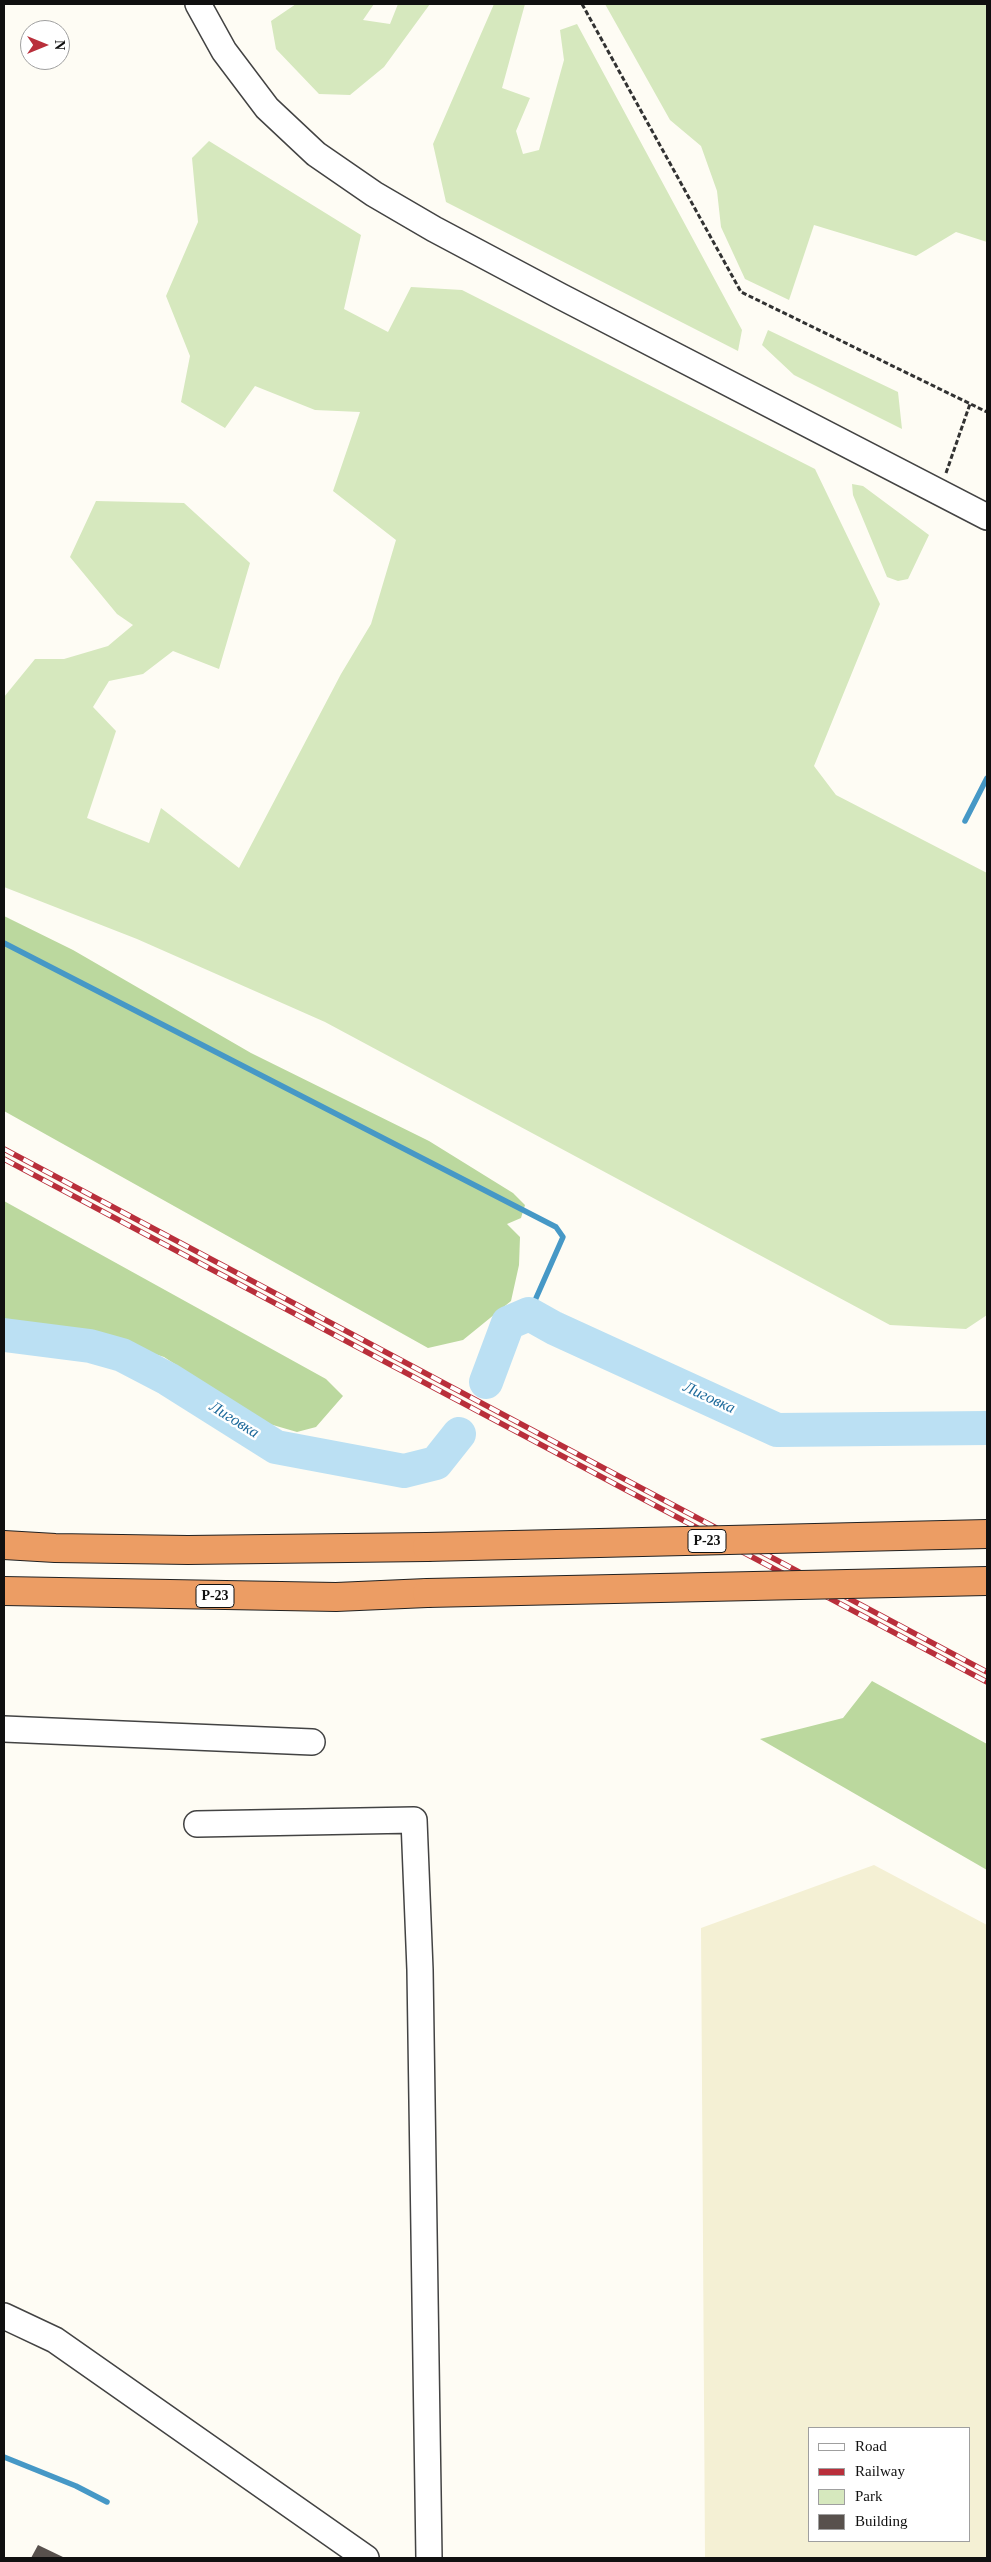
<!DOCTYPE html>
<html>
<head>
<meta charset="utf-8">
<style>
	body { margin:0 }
	#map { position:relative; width:991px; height:2562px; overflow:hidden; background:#fefcf4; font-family:"Times New Roman",serif }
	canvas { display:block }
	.frame { position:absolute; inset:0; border:5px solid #101010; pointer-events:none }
	.legend { position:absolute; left:808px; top:2427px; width:162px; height:115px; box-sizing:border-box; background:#fff; border:1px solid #9f9f9f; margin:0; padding:6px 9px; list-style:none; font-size:15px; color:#101010 }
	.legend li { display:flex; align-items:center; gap:10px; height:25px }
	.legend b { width:25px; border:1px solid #9f9f9f }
	.north { position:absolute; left:20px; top:20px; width:50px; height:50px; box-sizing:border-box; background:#fff; border:1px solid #9f9f9f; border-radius:50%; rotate:90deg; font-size:14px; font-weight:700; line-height:20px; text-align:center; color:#101010 }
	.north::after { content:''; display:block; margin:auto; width:18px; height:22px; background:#b92f3b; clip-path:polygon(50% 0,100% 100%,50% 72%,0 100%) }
</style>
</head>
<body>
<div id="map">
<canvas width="991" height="2562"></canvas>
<div class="frame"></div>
<ul class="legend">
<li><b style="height:6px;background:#fff"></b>Road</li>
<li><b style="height:6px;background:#b92f3b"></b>Railway</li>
<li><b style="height:14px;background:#d6e8be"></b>Park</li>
<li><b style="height:14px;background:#58514d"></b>Building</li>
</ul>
<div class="north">N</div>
</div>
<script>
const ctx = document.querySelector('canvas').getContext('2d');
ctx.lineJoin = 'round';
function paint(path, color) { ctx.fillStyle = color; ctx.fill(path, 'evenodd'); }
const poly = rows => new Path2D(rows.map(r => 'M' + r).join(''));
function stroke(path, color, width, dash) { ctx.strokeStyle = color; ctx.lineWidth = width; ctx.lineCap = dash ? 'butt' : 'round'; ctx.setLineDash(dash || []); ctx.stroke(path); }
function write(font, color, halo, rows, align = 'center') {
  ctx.font = font + ' "Times New Roman",serif'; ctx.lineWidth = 5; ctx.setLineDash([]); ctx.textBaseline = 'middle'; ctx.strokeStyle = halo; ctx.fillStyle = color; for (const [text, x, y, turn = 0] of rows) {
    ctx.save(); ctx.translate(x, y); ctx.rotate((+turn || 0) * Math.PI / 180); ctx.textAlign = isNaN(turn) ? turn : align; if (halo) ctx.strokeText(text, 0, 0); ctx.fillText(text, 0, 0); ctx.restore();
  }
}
const farmland = poly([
	[874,1865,987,1925,987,2558,705,2558,701,1928],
	[810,2428,970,2428,970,2541,810,2541]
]);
const green = poly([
	[296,4,374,4,363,20,390,24,398,4,430,4,384,67,350,95,319,94,276,49,271,21],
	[494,4,525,4,502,88,530,98,516,131,523,154,539,150,564,60,560,30,577,24,742,330,738,351,446,202,433,144],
	[605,4,987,4,987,242,956,232,916,256,814,225,789,300,745,279,721,227,717,191,701,146,670,120],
	[209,141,361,235,344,309,388,332,411,287,462,290,815,469,880,604,814,766,836,795,987,873,987,1315,966,1329,890,1325,325,1022,137,939,4,887,4,697,35,659,64,659,108,646,133,625,117,614,70,557,96,501,184,503,250,563,219,669,173,651,143,674,109,681,93,707,116,731,87,818,149,843,161,808,239,868,341,674,371,624,396,540,333,491,360,412,315,410,255,386,225,428,181,402,190,356,166,296,198,222,192,158],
	[768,330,898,392,902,429,794,375,762,345],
	[852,484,863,486,929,535,908,579,898,581,887,577,853,495]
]);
const forest = poly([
	[4,916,73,950,251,1053,429,1141,513,1193,525,1205,521,1218,507,1224,520,1237,519,1265,511,1301,463,1340,428,1348,4,1111],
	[4,1201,326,1379,343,1396,316,1427,297,1432,266,1423,164,1357,112,1340,4,1326],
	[872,1681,987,1744,987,1870,760,1739,843,1718]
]);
const stream = poly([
	[965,821,987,778],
	[4,943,556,1227,563,1237,529,1314],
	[4,2457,76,2486,107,2502]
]);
const river = poly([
	[4,1335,90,1346,122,1355,168,1379,276,1447,404,1471,436,1463,459,1434],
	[486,1382,508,1323,529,1314,554,1328,777,1430,987,1428]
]);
const building = poly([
	[38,2545,65,2558,31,2558]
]);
const path = poly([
	[582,4,741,292,987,412],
	[946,473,970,404]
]);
const minor = poly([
	[198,4,224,51,267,108,316,154,374,194,434,229,560,296,987,517],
	[4,1729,312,1742],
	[197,1824,414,1820,420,1970,429,2558],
	[4,2316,55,2340,366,2558]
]);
const highway = poly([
	[4,1545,55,1548,188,1550,427,1547],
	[4,1591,336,1597,427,1593]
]);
const rail = poly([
	[4,1149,987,1672],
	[4,1159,987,1682]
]);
const highwayBridge = poly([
	[427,1547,987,1534],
	[427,1593,987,1581]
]);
const shields = [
	[707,1541,38],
	[215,1596,38]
];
const shieldNames = [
	["Р-23",707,1541],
	["Р-23",215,1596]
];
const waterNames = [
	["Лиговка",709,1398,25],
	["Лиговка",234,1420,32]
];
paint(farmland, '#f4f0d4');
paint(green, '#d6e8be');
paint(forest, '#bbd89e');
stroke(stream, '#4698c6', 5.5);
stroke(river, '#bbe0f3', 34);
paint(building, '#58514d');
stroke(minor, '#434343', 28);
stroke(highway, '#212121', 30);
stroke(path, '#323232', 3, [5, 2.5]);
stroke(minor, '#fff', 25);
stroke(highway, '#ec9d64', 28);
stroke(rail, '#b92f3b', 5.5);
stroke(rail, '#fff', 4, [11]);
stroke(highwayBridge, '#212121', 30, []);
stroke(highwayBridge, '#ec9d64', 28);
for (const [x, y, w] of shields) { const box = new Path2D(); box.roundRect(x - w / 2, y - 11.5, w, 23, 4); ctx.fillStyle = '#fff'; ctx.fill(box); stroke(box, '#101010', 1); }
write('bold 14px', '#101010', null, shieldNames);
write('italic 16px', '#1f6b9c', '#fff', waterNames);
</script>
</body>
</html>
